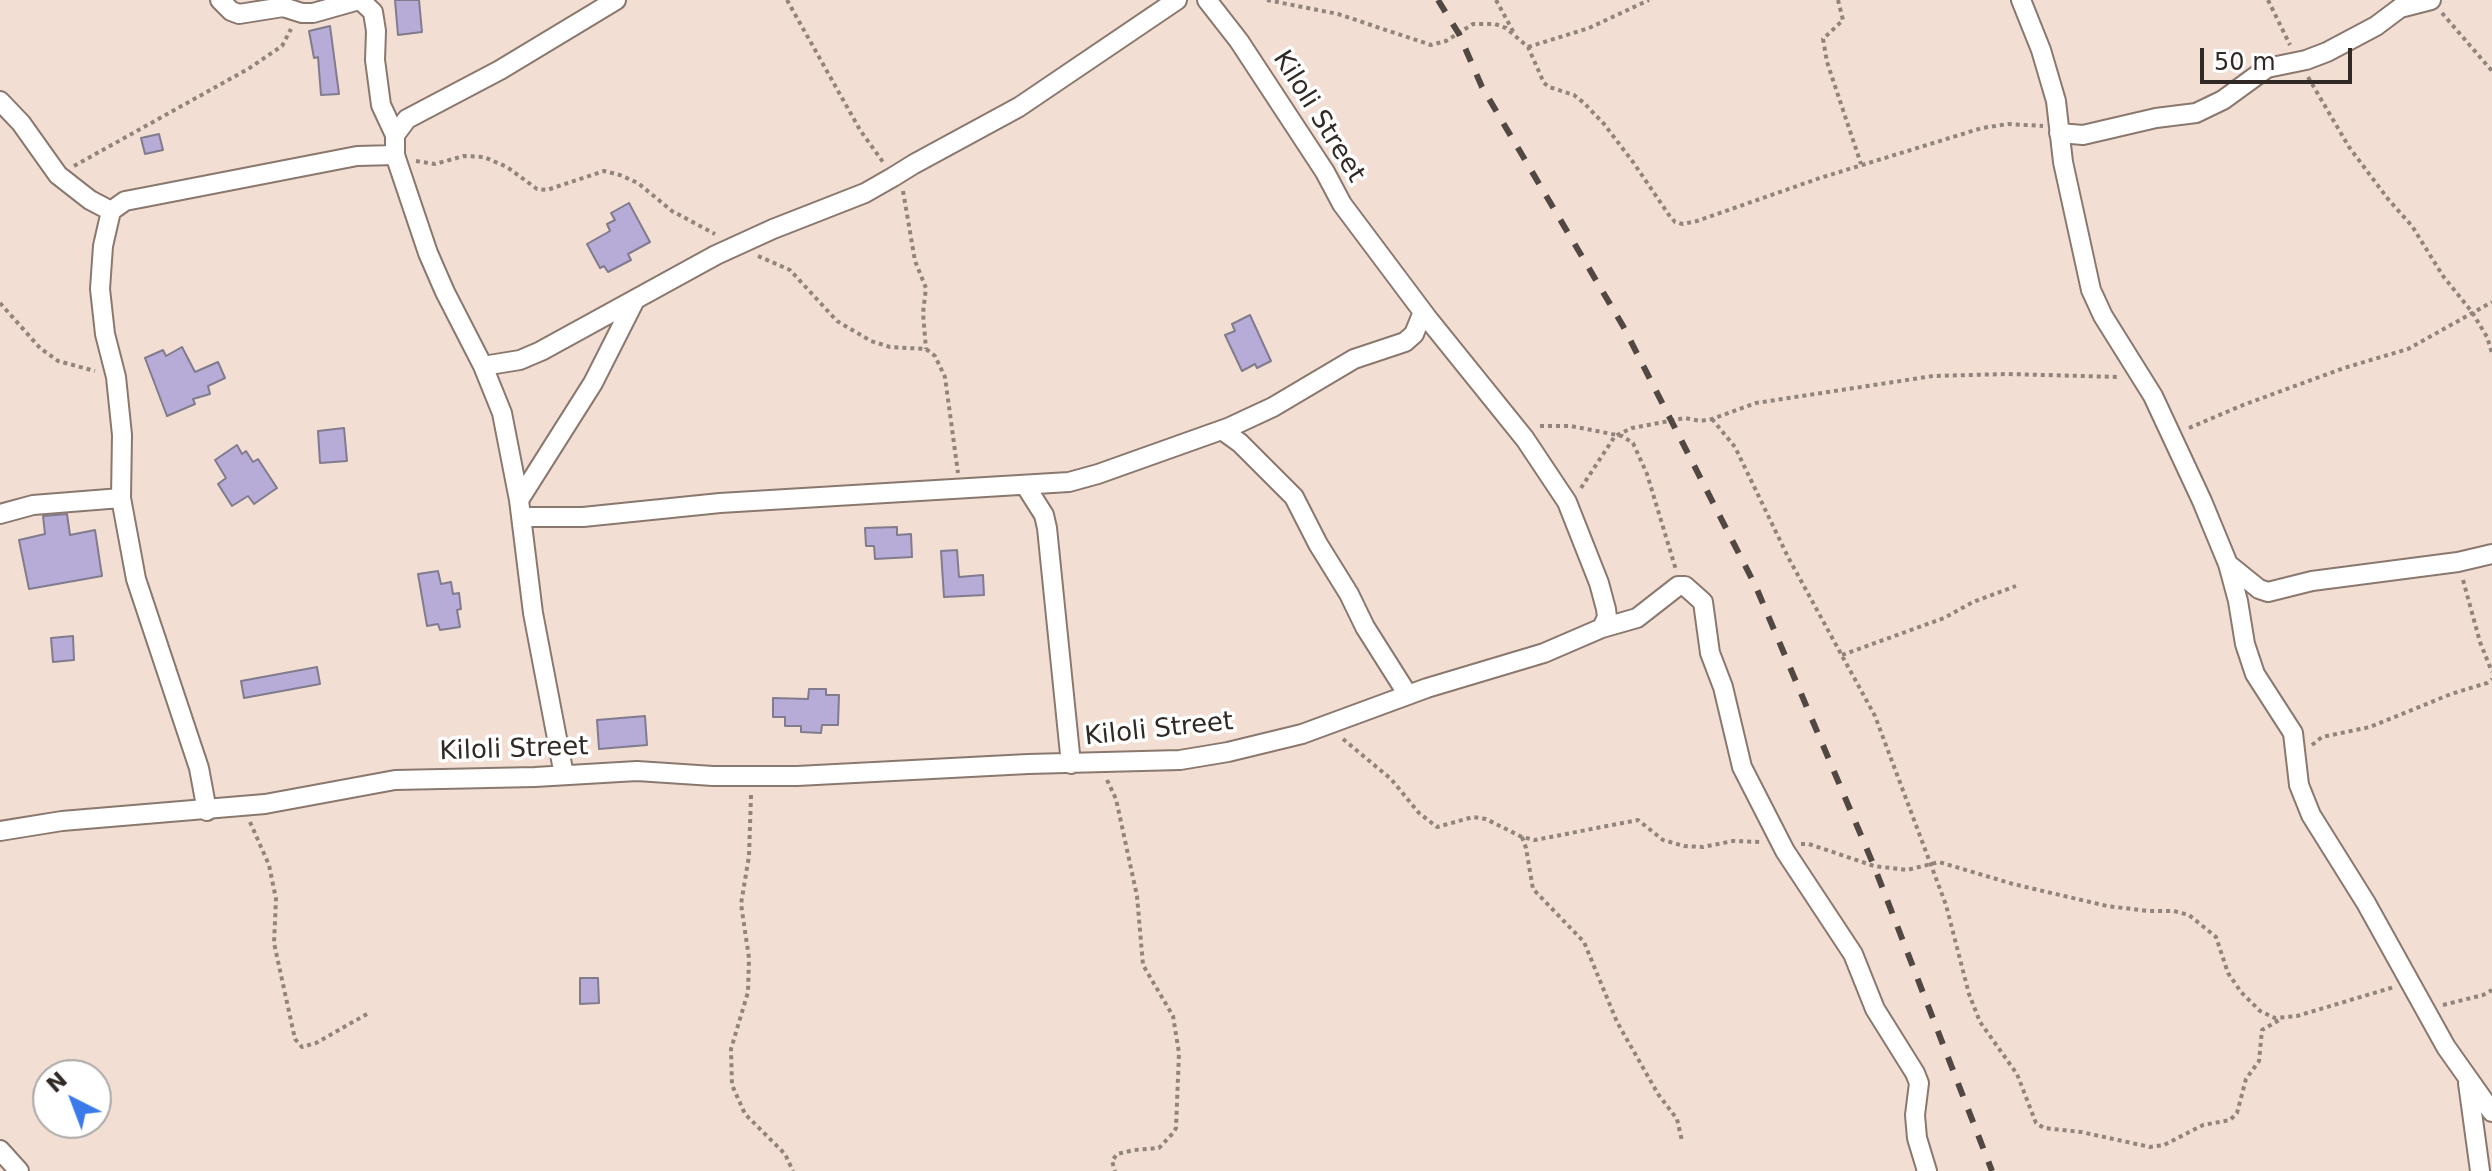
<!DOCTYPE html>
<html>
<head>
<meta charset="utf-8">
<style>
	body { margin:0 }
	#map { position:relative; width:2492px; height:1171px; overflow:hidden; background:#f2ded3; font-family:"DejaVu Sans",sans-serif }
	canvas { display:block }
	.north { position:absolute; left:32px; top:1059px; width:80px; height:80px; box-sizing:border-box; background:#fff; border:2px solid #aca9a8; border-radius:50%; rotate:318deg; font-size:22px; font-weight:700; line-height:32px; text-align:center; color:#302925 }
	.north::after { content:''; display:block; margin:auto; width:28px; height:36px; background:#3b7ae9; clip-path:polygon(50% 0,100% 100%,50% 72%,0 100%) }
	.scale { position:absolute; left:2200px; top:48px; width:152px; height:36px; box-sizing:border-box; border:4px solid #302925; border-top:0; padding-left:10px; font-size:24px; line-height:28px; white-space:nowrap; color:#302925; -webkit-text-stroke:6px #fff; paint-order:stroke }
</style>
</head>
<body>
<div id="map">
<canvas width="2492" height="1171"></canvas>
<div class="north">N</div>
<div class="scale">50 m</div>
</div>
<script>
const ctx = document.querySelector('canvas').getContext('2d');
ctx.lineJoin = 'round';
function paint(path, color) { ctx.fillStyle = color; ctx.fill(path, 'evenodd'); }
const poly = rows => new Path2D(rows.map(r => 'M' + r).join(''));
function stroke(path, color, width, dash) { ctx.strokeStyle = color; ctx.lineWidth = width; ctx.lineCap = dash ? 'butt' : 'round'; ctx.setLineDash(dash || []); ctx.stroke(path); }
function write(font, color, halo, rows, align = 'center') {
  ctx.font = font + ' "DejaVu Sans",sans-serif'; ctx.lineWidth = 7; ctx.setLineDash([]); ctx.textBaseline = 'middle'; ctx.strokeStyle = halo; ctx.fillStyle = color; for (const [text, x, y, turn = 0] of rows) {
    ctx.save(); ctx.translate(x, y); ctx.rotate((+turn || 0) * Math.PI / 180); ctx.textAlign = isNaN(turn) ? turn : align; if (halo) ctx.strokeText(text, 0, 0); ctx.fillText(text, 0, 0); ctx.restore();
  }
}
const building = poly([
	[395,0,419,0,422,32,398,35,395,0],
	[330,26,339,94,321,95,318,57,314,58,309,31,330,26],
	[159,134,163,150,145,154,141,138,159,134],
	[629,203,650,242,628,254,631,260,608,272,604,266,600,268,587,244,610,231,607,224,615,220,611,213,629,203],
	[1250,315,1271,361,1257,368,1255,364,1242,371,1225,335,1235,331,1232,324,1250,315],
	[182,347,195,372,218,362,225,378,208,386,210,394,193,399,195,404,167,416,145,358,163,350,166,356,182,347],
	[344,428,347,461,320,463,318,431,344,428],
	[237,445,242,454,246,451,253,462,258,459,277,488,254,504,248,496,232,506,218,484,226,478,215,460,237,445],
	[67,514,70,535,95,530,102,576,29,589,19,540,45,534,43,516,67,514],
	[897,527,897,535,911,534,912,557,875,559,874,546,866,546,865,528,897,527],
	[957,550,959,577,983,575,984,595,944,597,941,551,957,550],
	[438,571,441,584,451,582,453,594,459,593,461,609,457,610,460,627,440,630,438,624,427,626,418,574,438,571],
	[73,636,74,660,53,662,51,638,73,636],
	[317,667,320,684,244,698,241,681,317,667],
	[809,689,826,689,826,695,839,695,838,725,822,725,821,733,801,732,801,726,785,726,785,717,773,717,773,698,808,699,809,689],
	[645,716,647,745,599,749,597,720,645,716],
	[580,978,598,978,599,1003,580,1004,580,978]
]);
const path = poly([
	[787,0,860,130,883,162],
	[1267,0,1338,14,1431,45,1446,41,1473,24,1495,24,1506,28,1528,47,1544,83,1549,87,1574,95,1584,103,1604,124,1633,162,1669,215,1675,222,1683,224,1697,221,1820,178,1982,128,2008,124,2043,126],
	[1496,0,1514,33],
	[1838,0,1843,20,1823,39,1827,62,1861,164],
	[2268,0,2290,45],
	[2442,13,2492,71],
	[1528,47,1589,28,1649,0],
	[2308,77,2349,147,2388,199,2412,226,2443,276,2472,312,2487,337,2492,353],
	[416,161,435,164,464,156,484,157,507,167,537,189,547,190,604,171,620,175,638,183,672,211,715,234],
	[74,166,248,69,282,46,291,29],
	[903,191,915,261,926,288,923,313,926,349],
	[758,256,790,270,837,321,871,341,890,347,926,349,935,356,945,377,958,473],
	[0,303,40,348,58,361,95,371],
	[1712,419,1735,447,1788,557,1875,716,1946,905,1969,994,1980,1022,2017,1074,2036,1123,2044,1128,2081,1132,2150,1147,2164,1145,2203,1125,2230,1120,2237,1113,2246,1079,2259,1061,2262,1030,2281,1019],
	[1540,426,1571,426,1622,436,1633,443,1647,474,1676,570],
	[2189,428,2243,405,2344,368,2408,349,2492,302],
	[1581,488,1615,436,1632,428,1685,418,1700,421,1712,419,1756,403,1933,376,2007,374,2119,377],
	[2463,580,2480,642,2492,672],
	[1842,655,1944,618,1973,602,2016,586],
	[1343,739,1391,779,1419,813,1437,827,1473,817,1486,819,1522,837,1535,840,1638,820,1663,840,1684,846,1703,847,1733,841,1761,842],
	[2312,745,2322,737,2370,727,2451,694,2487,683,2492,679],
	[1107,780,1116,799,1137,896,1143,965,1173,1016,1179,1053,1176,1128,1173,1133,1159,1148,1134,1150,1117,1154,1112,1161,1115,1171],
	[751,795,749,856,741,904,749,958,748,992,731,1049,732,1085,745,1114,785,1154,793,1171],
	[250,822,269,865,276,899,274,943,295,1039,302,1047,316,1043,367,1014],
	[1522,837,1526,848,1533,889,1584,942,1617,1022,1658,1094,1677,1119,1682,1141],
	[1801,844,1809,844,1874,866,1907,870,1939,862,2013,884,2107,906,2148,911,2174,911,2189,915,2216,937,2228,973,2241,992,2260,1011,2275,1018,2297,1016,2394,987],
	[2443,1005,2483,995,2492,990]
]);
const street = poly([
	[220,0,231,11,239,14,283,7,302,13,313,13,359,0],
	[360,0,373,12,376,31,375,60,381,105,395,135],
	[2021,0,2041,50,2056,101,2063,162,2091,290,2103,316,2153,396,2202,501,2228,564,2238,601,2245,644,2255,674,2293,733,2299,785,2311,815,2366,903,2446,1047,2492,1112],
	[0,101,21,123,58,175,90,200,111,211],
	[2059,133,2083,135,2156,118,2196,113,2223,100,2267,68,2306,60,2327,52,2376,26,2400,8,2431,0],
	[483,366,520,360,541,351,716,255,773,229,865,193,893,177,914,164,1019,107,1177,0],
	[1222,430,1240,443,1294,497,1318,544,1349,594,1365,627,1408,695],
	[1025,485,1044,515,1047,528,1071,764],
	[519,500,593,383,634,302],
	[0,514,33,505,121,498],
	[521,517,583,517,720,503,1069,482,1098,474,1230,427,1273,407,1354,359,1405,342,1414,334,1423,312],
	[2228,564,2259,589,2268,592,2312,581,2458,562,2492,554],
	[1602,628,1637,618,1678,586,1685,586,1703,602,1710,653,1723,687,1742,767,1785,851,1853,954,1875,1009,1915,1073,1919,1083,1915,1115,1917,1138,1927,1171],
	[564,775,533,613,519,500,502,413,483,366,445,292,428,253,395,155,395,135,407,119,500,70,616,0],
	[207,811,199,768,136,579,121,498,122,435,116,377,105,334,100,289,103,246,111,211,125,201,146,197,357,156,395,155],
	[0,831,62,821,265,804,395,780,535,777,637,771,713,776,797,776,1028,764,1180,760,1228,752,1302,734,1427,688,1544,653,1602,628,1607,617,1606,609,1599,583,1567,502,1525,439,1429,320,1342,204,1325,172,1239,41,1207,0],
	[2468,1083,2480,1171],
	[0,1150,19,1171]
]);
const rail = poly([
	[1438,0,1459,34,1482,87,1623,326,1756,587,1874,866,1992,1171]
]);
const streetNames = [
	["Kiloli Street",1318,117,58],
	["Kiloli Street",1159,730,-6],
	["Kiloli Street",514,750,-2]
];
paint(building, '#b7abd7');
stroke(building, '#817c8d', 2);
stroke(street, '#8a786e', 22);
stroke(path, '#91847c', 4, [4, 4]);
stroke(street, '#fff', 18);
stroke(rail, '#514843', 6, [14, 14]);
write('26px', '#302925', '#fff', streetNames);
</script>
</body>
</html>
